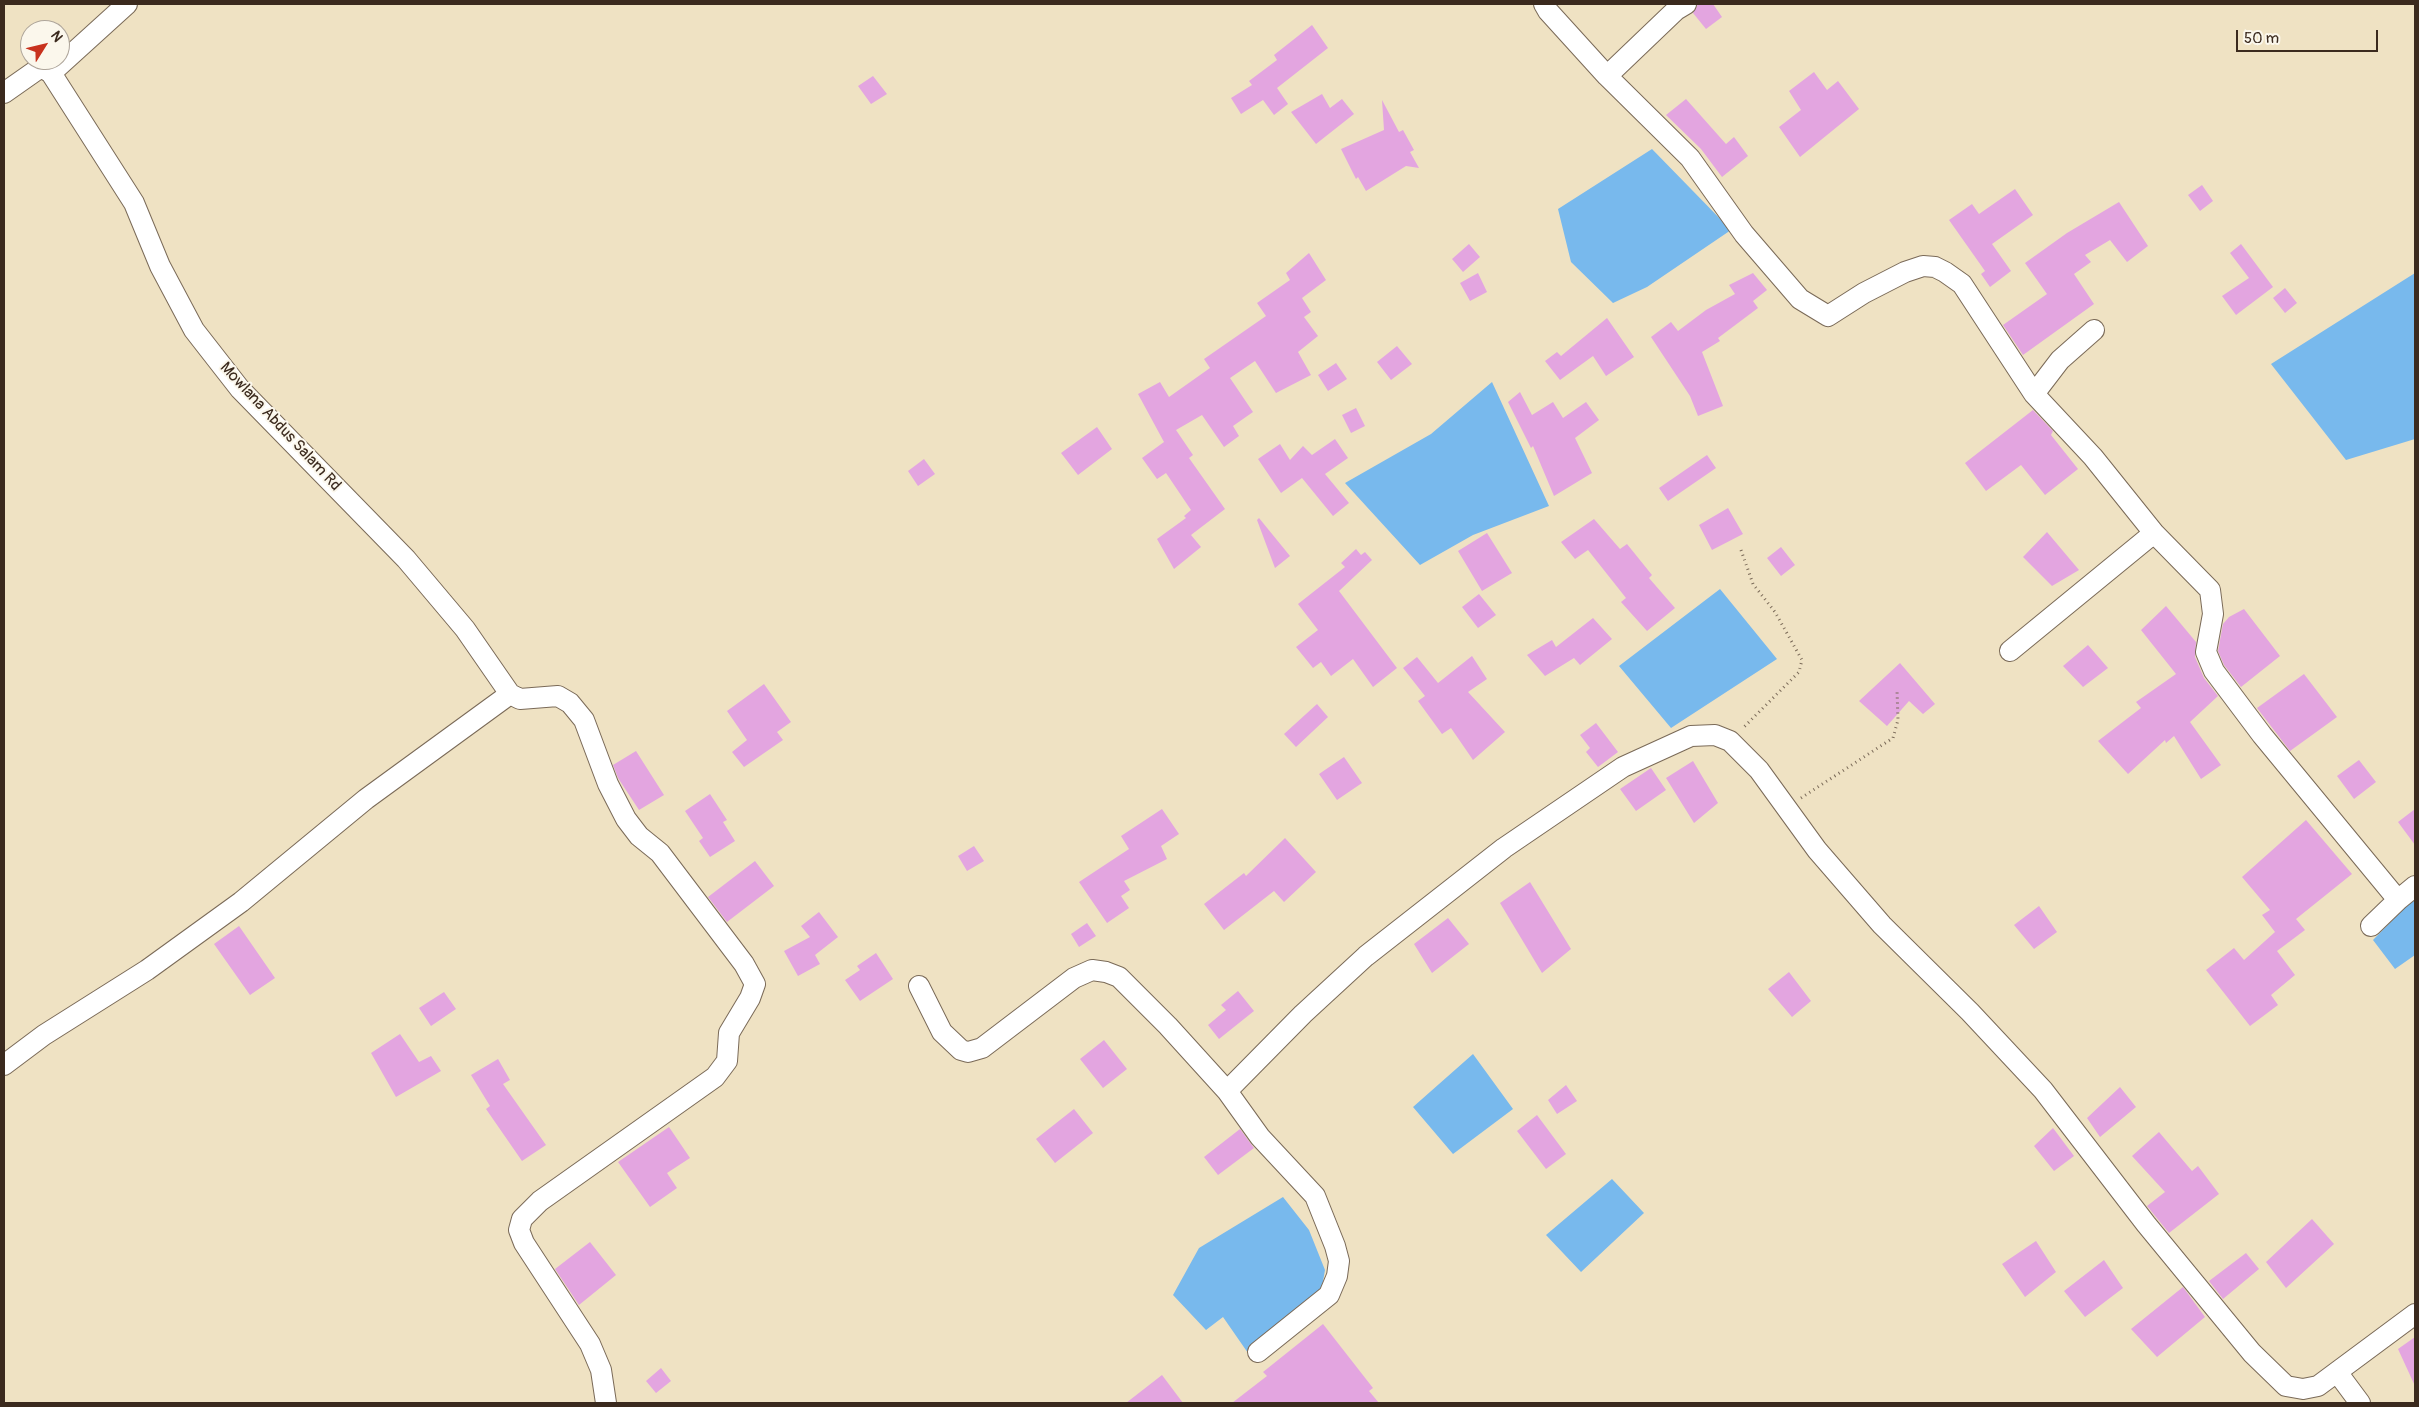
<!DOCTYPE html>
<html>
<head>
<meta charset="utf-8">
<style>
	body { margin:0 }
	#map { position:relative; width:2419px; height:1407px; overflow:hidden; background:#efe2c3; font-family:Pangolin,sans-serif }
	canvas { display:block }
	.frame { position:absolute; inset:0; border:5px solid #3b2a1e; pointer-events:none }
	.north { position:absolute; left:20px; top:20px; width:50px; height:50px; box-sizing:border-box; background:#fbf7ec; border:1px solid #aea59a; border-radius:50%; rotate:54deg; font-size:14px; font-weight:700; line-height:20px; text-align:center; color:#3b2a1e }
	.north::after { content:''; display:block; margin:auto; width:18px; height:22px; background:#c8321e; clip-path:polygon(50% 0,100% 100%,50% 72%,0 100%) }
	.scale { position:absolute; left:2236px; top:30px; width:142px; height:22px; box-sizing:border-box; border:2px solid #3b2a1e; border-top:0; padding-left:6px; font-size:15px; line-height:18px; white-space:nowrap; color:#3b2a1e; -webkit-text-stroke:4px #fbf7ec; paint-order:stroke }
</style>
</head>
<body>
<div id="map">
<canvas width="2419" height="1407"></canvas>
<div class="frame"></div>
<div class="north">N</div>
<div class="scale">50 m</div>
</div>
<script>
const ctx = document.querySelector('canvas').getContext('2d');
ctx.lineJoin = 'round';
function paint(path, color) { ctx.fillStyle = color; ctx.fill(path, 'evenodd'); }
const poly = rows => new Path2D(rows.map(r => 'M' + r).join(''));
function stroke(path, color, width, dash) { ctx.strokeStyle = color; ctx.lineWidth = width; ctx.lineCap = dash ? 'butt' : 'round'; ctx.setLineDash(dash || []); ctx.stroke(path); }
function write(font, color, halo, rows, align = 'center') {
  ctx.font = font + ' Pangolin,sans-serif'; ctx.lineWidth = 4; ctx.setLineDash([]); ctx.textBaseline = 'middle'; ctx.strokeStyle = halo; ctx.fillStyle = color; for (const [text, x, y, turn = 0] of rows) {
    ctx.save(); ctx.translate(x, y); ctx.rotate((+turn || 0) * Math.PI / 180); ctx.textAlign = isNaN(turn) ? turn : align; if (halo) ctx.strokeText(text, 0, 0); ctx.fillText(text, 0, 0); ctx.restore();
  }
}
const water = poly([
	[1652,149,1731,230,1647,287,1613,303,1571,262,1558,209],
	[2415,273,2415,439,2346,460,2271,364],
	[1492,382,1549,506,1473,535,1420,565,1345,483,1431,434],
	[1720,589,1777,659,1671,728,1619,666],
	[2415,897,2415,955,2395,969,2373,940],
	[1473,1054,1513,1109,1453,1154,1413,1107],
	[1612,1179,1644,1213,1581,1272,1546,1235],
	[1283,1197,1309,1230,1325,1270,1321,1293,1248,1353,1223,1317,1206,1330,1173,1295,1199,1248]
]);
const building = poly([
	[1698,4,1713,4,1722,17,1706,29,1693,13],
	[1312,25,1328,48,1277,88,1288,104,1274,115,1263,100,1241,114,1231,98,1252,85,1249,81,1277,60,1274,55],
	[1814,72,1827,90,1838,81,1859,109,1800,157,1779,127,1801,110,1789,91],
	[873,76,887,94,871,104,858,86],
	[1322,94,1330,108,1342,99,1354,114,1316,144,1291,112],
	[1686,99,1726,144,1734,137,1748,156,1722,177,1701,149,1666,115],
	[1382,100,1399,132,1403,130,1414,150,1410,152,1419,168,1406,166,1366,191,1358,177,1356,179,1341,149,1384,130],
	[2202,185,2213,201,2200,211,2188,195],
	[2015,189,2033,215,1992,244,2011,271,1990,287,1981,274,1985,271,1949,220,1972,204,1979,214],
	[2119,202,2148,246,2127,262,2110,240,2085,255,2091,262,2074,274,2094,304,2023,355,2003,325,2047,294,2025,263,2067,233],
	[1469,244,1480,257,1463,272,1452,259],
	[2241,244,2273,287,2236,315,2222,296,2249,278,2230,253],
	[1309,253,1326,280,1302,298,1311,312,1304,317,1318,336,1298,352,1311,375,1276,393,1255,361,1230,378,1253,412,1233,426,1239,436,1224,447,1202,415,1176,430,1193,455,1189,458,1225,509,1191,535,1201,547,1174,569,1157,539,1186,518,1184,516,1191,510,1166,473,1157,479,1142,458,1164,442,1138,394,1160,382,1169,397,1210,368,1204,359,1266,316,1257,303,1290,280,1286,273],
	[1478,273,1487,292,1470,301,1460,283],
	[1753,273,1767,290,1753,301,1758,308,1718,338,1720,341,1702,352,1723,406,1698,416,1690,396,1651,337,1671,322,1678,331,1706,310,1735,294,1729,285],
	[2285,288,2297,303,2285,313,2273,298],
	[1607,318,1634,357,1606,376,1593,356,1560,380,1545,361,1557,352,1561,356],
	[1397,346,1412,364,1391,380,1377,362],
	[1336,363,1347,379,1328,391,1318,375],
	[1520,392,1532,415,1553,402,1563,418,1586,402,1599,420,1575,438,1592,473,1554,496,1533,446,1531,448,1508,402],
	[1356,408,1365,426,1351,433,1342,415],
	[2033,410,2053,431,2051,435,2078,469,2045,495,2021,465,1986,491,1965,463],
	[1097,427,1112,449,1078,475,1061,453],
	[1335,439,1348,458,1325,474,1349,503,1333,516,1302,478,1281,493,1258,459,1280,444,1290,460,1303,446,1312,455],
	[1707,455,1716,468,1668,501,1659,488],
	[924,459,935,474,918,486,908,471],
	[1728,508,1743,534,1712,550,1699,525],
	[1259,518,1290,556,1275,568,1257,520],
	[1594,519,1620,549,1627,544,1652,575,1649,578,1675,608,1647,631,1621,602,1626,598,1588,550,1575,559,1561,542],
	[2047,532,2079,570,2052,586,2023,557],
	[1487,533,1512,573,1482,591,1458,551],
	[1781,547,1795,565,1781,576,1767,558],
	[1356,549,1361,555,1365,552,1372,560,1339,591,1397,668,1373,687,1353,659,1331,676,1321,662,1313,668,1296,647,1318,630,1298,604,1345,567,1341,563],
	[1479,594,1496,615,1478,628,1462,607],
	[2166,606,2196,642,2195,657,2204,678,2218,696,2190,722,2221,765,2201,779,2174,736,2166,743,2165,740,2128,774,2098,741,2141,708,2136,702,2176,674,2141,630],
	[2244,609,2280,656,2241,687,2224,665,2218,651,2223,624,2229,617],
	[1593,618,1612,639,1580,665,1574,658,1545,676,1527,655,1552,640,1556,647],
	[2088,645,2108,668,2083,687,2063,666],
	[1472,656,1487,679,1468,692,1505,732,1473,760,1451,728,1442,734,1418,701,1425,696,1403,668,1417,657,1438,683],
	[1900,663,1935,704,1923,714,1909,701,1887,726,1859,701],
	[2304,674,2337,717,2290,751,2257,708],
	[764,684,791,722,777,732,783,740,744,767,732,752,747,740,727,711],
	[1317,704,1328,717,1296,747,1284,734],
	[1596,723,1618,752,1598,767,1586,752,1590,748,1580,735],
	[636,751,664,795,639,810,618,778,613,765],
	[1344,757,1362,783,1337,800,1319,774],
	[2359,760,2376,782,2354,799,2337,776],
	[1693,761,1718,803,1694,823,1666,778],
	[1651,768,1666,790,1636,811,1620,789],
	[710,794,727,820,723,822,735,841,710,857,699,841,703,838,685,811],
	[1162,809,1179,834,1161,846,1167,859,1124,881,1130,890,1121,896,1129,908,1107,923,1079,882,1129,849,1121,836],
	[2415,809,2415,845,2398,822],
	[2306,820,2352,874,2296,919,2305,930,2277,951,2295,975,2271,995,2278,1005,2250,1026,2206,970,2234,948,2244,960,2275,932,2262,915,2270,910,2242,877],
	[1285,838,1316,872,1284,902,1274,891,1224,930,1204,904,1244,873,1246,876],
	[974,846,984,861,967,871,958,856],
	[755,861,774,886,727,922,708,897],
	[1530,882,1571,949,1542,973,1500,903],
	[2039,906,2057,932,2034,949,2014,925],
	[819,912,838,937,815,955,820,964,798,976,784,951,810,937,801,926],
	[1448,918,1469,944,1432,973,1414,944],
	[1087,923,1096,936,1079,947,1071,934],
	[239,926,275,978,250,995,214,944],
	[876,953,893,979,860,1001,845,980,860,970,857,966],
	[1789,972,1811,1001,1792,1017,1768,989],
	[1238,991,1254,1011,1219,1039,1208,1025,1226,1010,1221,1005],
	[444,992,456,1009,431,1026,419,1008],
	[400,1034,419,1062,431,1056,441,1071,396,1097,371,1053],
	[1104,1040,1127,1069,1103,1088,1080,1059],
	[498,1059,510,1080,503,1084,546,1145,522,1161,486,1109,490,1106,471,1075],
	[1566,1085,1577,1101,1557,1114,1548,1100],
	[2120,1087,2136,1107,2100,1137,2087,1118],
	[1074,1109,1093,1133,1055,1163,1036,1139],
	[1537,1115,1566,1154,1546,1169,1517,1131],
	[669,1127,690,1158,667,1173,677,1188,650,1207,618,1162],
	[2053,1128,2074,1156,2054,1171,2034,1146],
	[1240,1129,1254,1148,1218,1175,1204,1157],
	[2159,1132,2192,1171,2198,1166,2219,1194,2169,1233,2147,1206,2165,1192,2132,1156],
	[2312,1219,2334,1244,2286,1288,2266,1262],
	[2036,1241,2056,1272,2025,1297,2002,1264],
	[590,1242,616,1275,579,1305,555,1269],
	[2246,1253,2259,1269,2223,1299,2209,1281],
	[2104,1260,2123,1288,2085,1317,2064,1291],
	[2183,1287,2205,1317,2157,1357,2131,1329],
	[1323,1324,1373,1388,1369,1391,1379,1403,1232,1403,1267,1376,1263,1372],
	[2415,1337,2415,1386,2398,1349],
	[661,1368,671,1381,656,1393,646,1381],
	[1162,1375,1183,1403,1126,1403]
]);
const path = poly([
	[1741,550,1753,584,1775,612,1802,660,1799,672,1743,728],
	[1801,798,1893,738,1898,720,1897,690]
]);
const minor = poly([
	[1544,4,1548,11,1607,76,1690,158,1744,234,1800,299,1828,316,1864,293,1905,272,1923,266,1935,267,1945,272,1962,284,2034,394,2093,457,2154,533,2210,590,2213,614,2206,652,2214,671,2262,735,2398,900],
	[51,73,127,4],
	[1607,76,1676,10,1686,4],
	[4,93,41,67,51,73,134,203,160,266,194,330,240,389,406,559,465,629,510,694,520,699,558,696,570,703,584,720,608,784,626,819,639,836,660,853,744,964,755,984,750,998,729,1033,727,1061,715,1077,540,1201,522,1219,519,1230,524,1243,590,1344,601,1370,606,1403],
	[2034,394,2060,360,2094,330],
	[2010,651,2154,533],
	[2371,926,2398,900,2415,886],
	[919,986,942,1032,961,1050,968,1052,982,1048,1074,978,1092,970,1106,972,1119,977,1168,1026,1227,1091,1260,1137,1315,1196,1335,1246,1339,1261,1337,1276,1329,1295,1258,1352],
	[4,1065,44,1035,147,970,241,902,366,799,510,694],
	[1227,1091,1303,1014,1366,956,1504,848,1623,767,1691,736,1715,735,1730,741,1759,770,1817,850,1882,925,1970,1012,2043,1090,2146,1224,2252,1353,2286,1386,2303,1389,2318,1386,2415,1314],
	[2337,1372,2360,1403]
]);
const streetNames = [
	["Mowlana Abdus Salam Rd",280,427,47]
];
paint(water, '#78b9ed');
paint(building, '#e3a5e0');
stroke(minor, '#7a6a58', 22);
stroke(path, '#7a6a58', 3, [1, 4]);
stroke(minor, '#fff', 20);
write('16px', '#3b2a1e', '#fbf7ec', streetNames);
</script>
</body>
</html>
